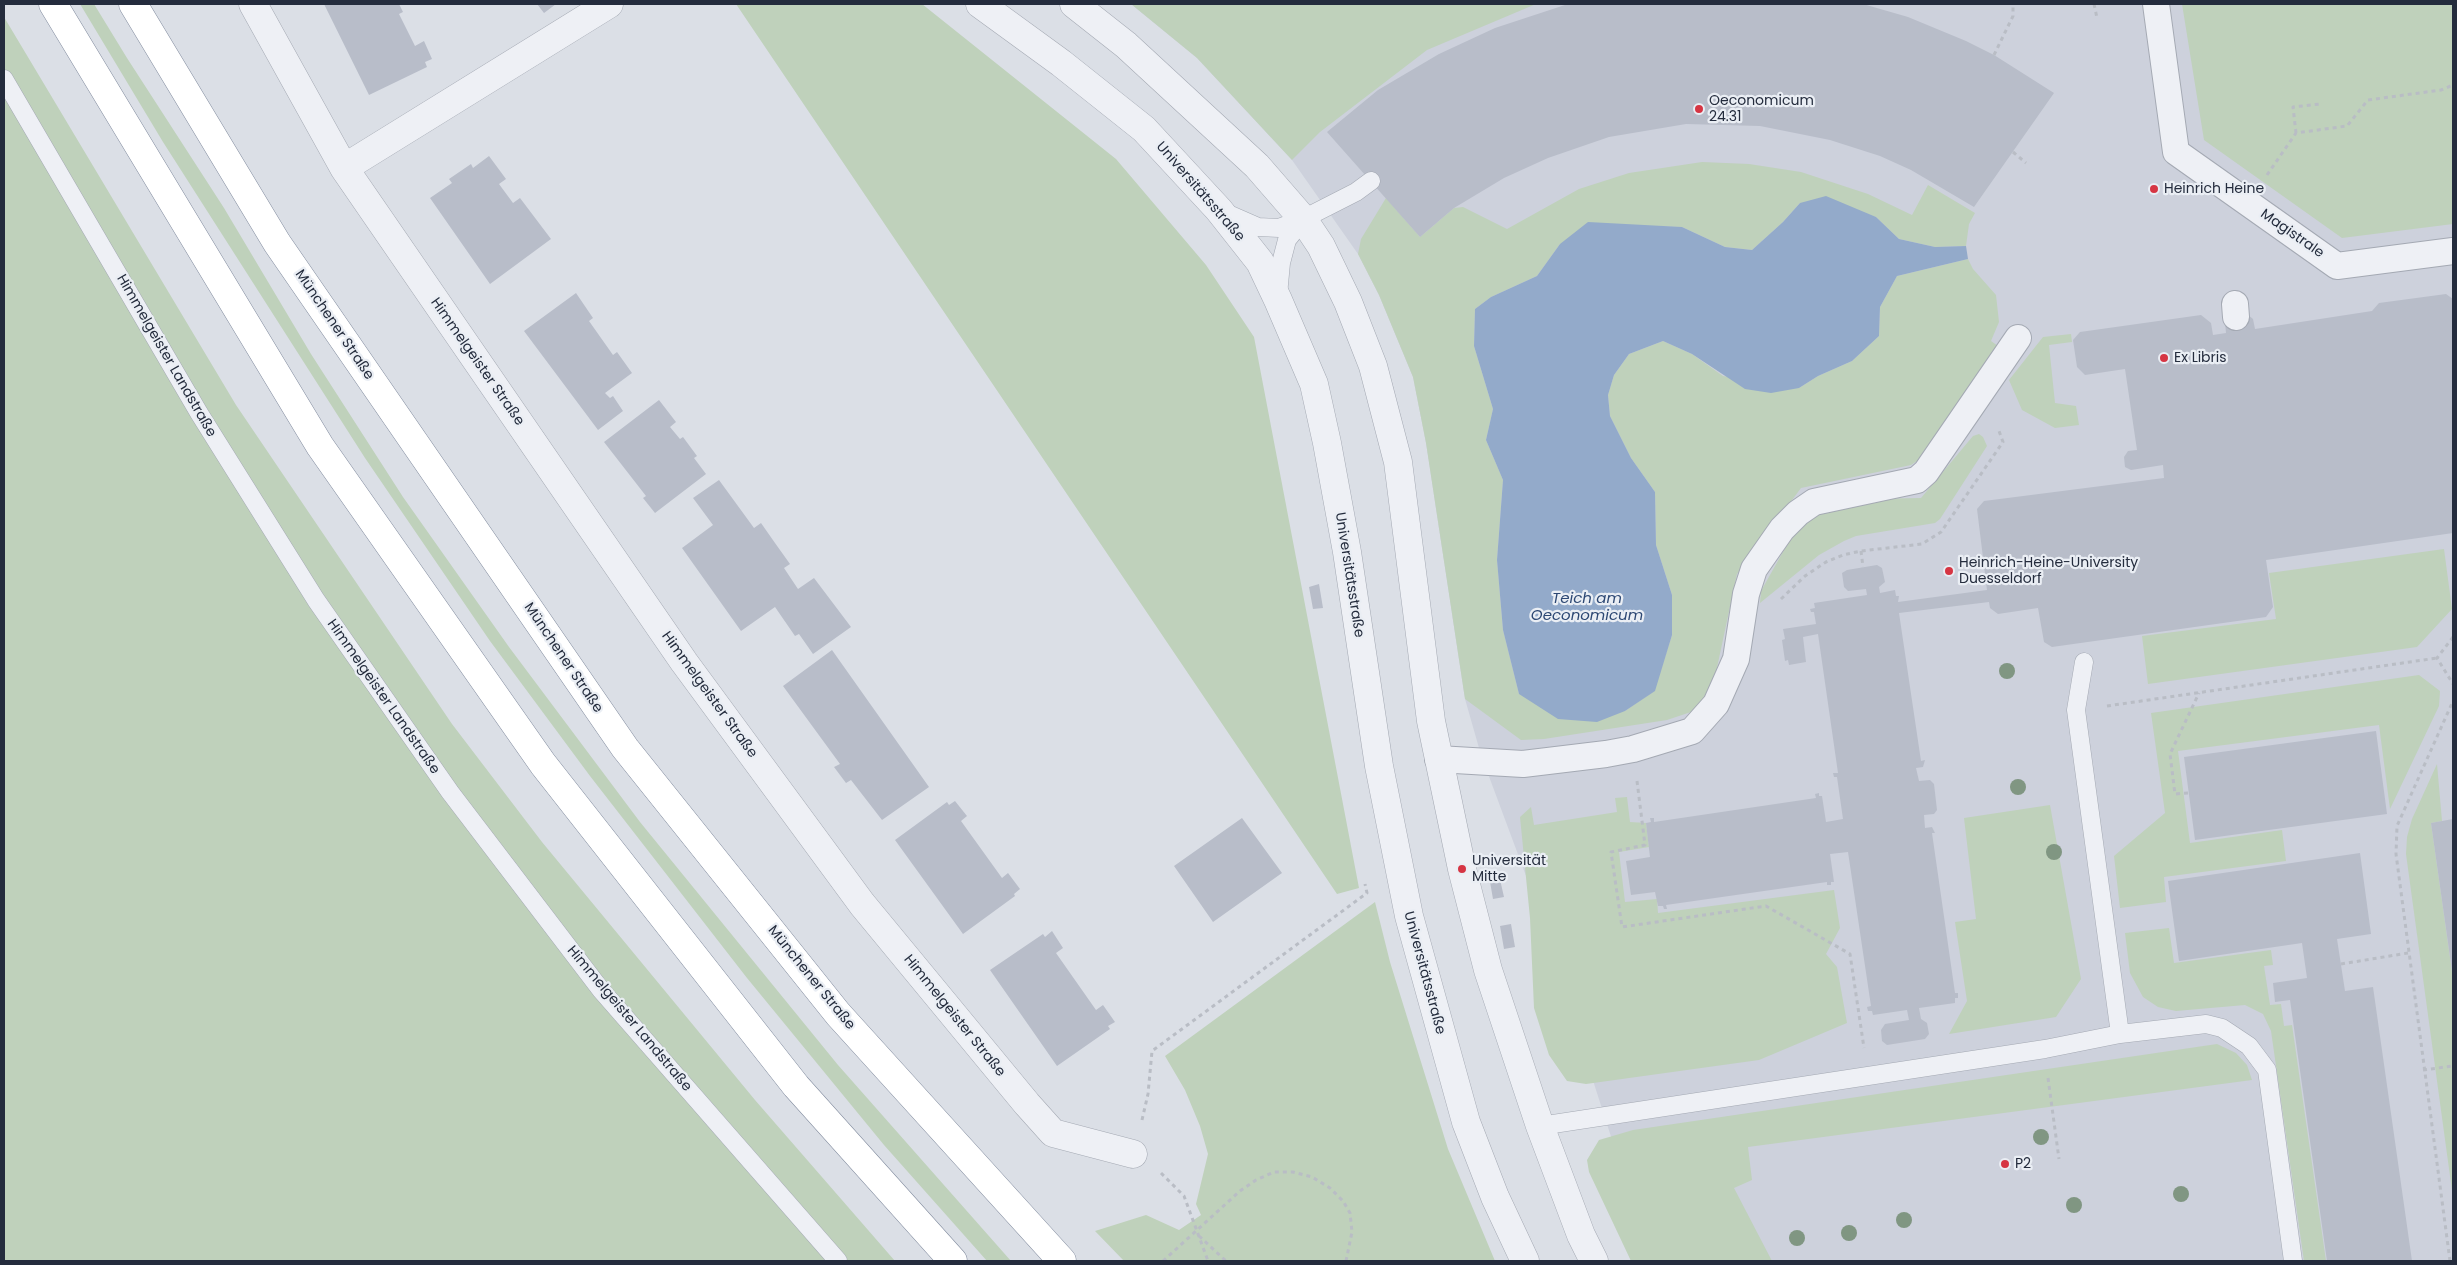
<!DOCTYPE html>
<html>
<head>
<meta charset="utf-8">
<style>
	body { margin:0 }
	#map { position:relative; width:2457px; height:1265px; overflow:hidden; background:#dbdfe6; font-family:Poppins,sans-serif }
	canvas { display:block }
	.frame { position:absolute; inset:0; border:5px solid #242c3d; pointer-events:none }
</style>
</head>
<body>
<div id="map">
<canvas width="2457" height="1265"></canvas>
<div class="frame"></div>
</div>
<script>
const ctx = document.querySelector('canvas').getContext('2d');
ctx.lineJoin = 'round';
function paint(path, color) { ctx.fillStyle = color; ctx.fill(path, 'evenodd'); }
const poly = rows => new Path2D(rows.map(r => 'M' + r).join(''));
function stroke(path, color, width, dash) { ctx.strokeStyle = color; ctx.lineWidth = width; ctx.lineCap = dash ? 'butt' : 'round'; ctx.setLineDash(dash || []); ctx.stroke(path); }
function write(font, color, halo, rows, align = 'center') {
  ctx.font = font + ' Poppins,sans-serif'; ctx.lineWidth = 4.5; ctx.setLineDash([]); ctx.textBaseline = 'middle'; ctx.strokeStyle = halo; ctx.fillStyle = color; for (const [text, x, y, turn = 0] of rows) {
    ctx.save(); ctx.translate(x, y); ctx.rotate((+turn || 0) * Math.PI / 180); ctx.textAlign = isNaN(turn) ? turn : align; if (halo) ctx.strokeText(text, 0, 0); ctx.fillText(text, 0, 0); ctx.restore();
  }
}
const built = poly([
	[1131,4,2453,4,2453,1261,1665,1261,1641,1230,1535,900,1481,755,1465,699,1426,443,1413,377,1379,295,1358,254,1292,160,1197,58]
]);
const green = poly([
	[80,4,94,4,127,58,224,208,311,354,403,497,509,647,640,822,838,1065,1011,1261,987,1261,884,1145,747,978,590,776,490,641,365,458,163,142],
	[736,4,922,4,1116,159,1206,265,1254,337,1359,888,1337,894],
	[1131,4,1536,4,1427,50,1320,132,1292,160,1197,58],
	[2182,4,2453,4,2453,224,2342,238,2204,140],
	[4,17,236,405,452,724,542,842,755,1100,895,1261,4,1261],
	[1702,162,1749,164,1801,172,1868,194,1912,215,1928,185,1975,213,1969,224,1966,246,1935,247,1899,239,1876,217,1800,203,1783,222,1752,250,1725,247,1682,227,1644,226,1560,244,1537,276,1491,297,1475,309,1474,346,1493,409,1486,440,1503,480,1497,560,1503,630,1519,694,1625,711,1654,691,1672,635,1672,595,1656,545,1655,492,1631,458,1610,416,1608,395,1614,375,1629,354,1663,341,1692,354,1723,376,1799,388,1818,376,1852,361,1879,336,1880,307,1897,276,1968,259,1973,269,1996,295,1999,322,1991,341,1998,346,1917,461,1911,465,1801,488,1737,574,1715,677,1700,709,1667,720,1544,739,1521,740,1465,699,1426,443,1413,377,1379,295,1358,254,1361,239,1386,198,1420,237,1454,208,1463,207,1507,229,1579,189,1629,173],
	[2071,334,2072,342,2049,345,2055,403,2076,406,2079,425,2055,428,2022,410,2009,380,2043,337],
	[1979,434,1983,437,1987,446,1940,519,1935,523,1856,536,1844,541,1819,555,1760,603,1761,591,1793,534,1817,511,1868,499,1921,498,1973,436],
	[2444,549,2452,609,2417,647,2148,684,2142,636,2276,619,2269,573],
	[2419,675,2440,691,2439,706,2390,809,2379,725,2178,751,2190,843,2282,830,2286,861,2164,877,2166,902,2120,908,2114,856,2165,813,2151,713],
	[2437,764,2442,821,2431,823,2453,979,2453,1198,2406,854,2407,837,2412,819],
	[1627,797,1630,822,1646,823,1649,847,1619,852,1625,902,1657,899,1658,913,1834,890,1840,928,1826,954,1837,967,1847,1023,1759,1060,1586,1084,1567,1081,1549,1055,1534,1008,1530,918,1520,817,1531,807,1534,825,1617,812,1615,798],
	[2050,805,2081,979,2056,1017,1949,1034,1967,1001,1955,922,1976,919,1964,818],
	[1375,902,1390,962,1448,1149,1495,1261,1124,1261,1095,1231,1146,1215,1179,1230,1201,1215,1196,1204,1208,1154,1200,1126,1185,1090,1165,1056],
	[2169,928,2174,963,2271,950,2273,965,2264,966,2270,1005,2281,1004,2284,1026,2292,1025,2326,1261,2304,1261,2271,1031,2263,1014,2245,1005,2176,1011,2158,1007,2143,997,2130,973,2125,933],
	[2217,1044,2236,1053,2247,1065,2252,1080,1748,1147,1752,1180,1734,1188,1772,1261,1631,1261,1589,1172,1587,1160,1599,1140,1633,1130]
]);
const water = poly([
	[1826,196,1876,217,1899,239,1935,247,1966,246,1968,259,1897,276,1880,307,1879,336,1852,361,1818,376,1799,388,1771,393,1745,389,1692,354,1663,341,1629,354,1614,375,1608,395,1610,416,1631,458,1655,492,1656,545,1672,595,1672,635,1655,691,1625,711,1597,722,1558,719,1519,694,1503,630,1497,560,1503,480,1486,440,1493,409,1474,346,1475,309,1491,297,1537,276,1560,244,1588,222,1682,227,1725,247,1752,250,1783,222,1800,203]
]);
const building = poly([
	[324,4,399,4,403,12,399,14,415,46,424,41,432,59,425,62,427,67,369,95],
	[537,4,556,4,544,13],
	[1568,4,1863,4,1908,17,1966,41,1994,55,2054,93,1974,207,1911,170,1880,156,1830,140,1760,126,1686,124,1609,137,1548,158,1504,178,1454,208,1420,237,1327,132,1378,90,1439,54,1495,28],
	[489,156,506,179,499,184,513,203,520,198,551,239,490,284,430,198,452,183,449,179,471,164,473,168],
	[576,293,593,318,589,321,613,355,617,352,632,373,605,393,610,398,613,396,623,411,598,430,524,331],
	[2446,294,2453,299,2453,533,2266,560,2273,607,2266,617,2052,647,2044,642,2038,608,1998,614,1990,608,1989,602,1899,613,1921,761,1925,760,1923,767,1916,768,1919,781,1930,780,1934,784,1937,810,1934,814,1924,815,1925,828,1932,827,1935,833,1932,833,1955,993,1958,993,1958,998,1955,998,1955,1003,1919,1008,1921,1019,1927,1023,1929,1034,1925,1039,1887,1045,1882,1041,1881,1030,1885,1024,1909,1020,1907,1010,1873,1015,1872,1011,1868,1011,1867,1007,1871,1006,1848,852,1830,854,1834,882,1831,882,1831,885,1827,885,1827,882,1666,905,1667,909,1664,909,1663,906,1658,906,1655,892,1631,895,1626,861,1650,857,1646,823,1651,822,1650,818,1654,818,1654,822,1816,798,1815,794,1819,793,1819,796,1822,796,1826,822,1843,819,1837,777,1834,777,1833,773,1838,773,1818,634,1803,637,1806,662,1789,665,1788,660,1785,661,1782,640,1785,639,1783,629,1816,624,1814,612,1811,612,1810,609,1815,608,1814,603,1867,595,1866,589,1848,591,1844,587,1842,573,1847,570,1877,565,1882,568,1885,582,1879,587,1880,593,1895,590,1896,596,1899,596,1898,602,1987,590,1977,509,1984,501,2164,478,2163,465,2131,470,2125,467,2124,457,2128,451,2137,450,2125,369,2085,375,2077,367,2073,340,2080,332,2201,315,2211,323,2213,335,2226,333,2225,322,2248,315,2253,319,2255,329,2372,311,2379,303],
	[659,400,676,422,670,427,680,439,683,437,697,456,694,458,706,474,655,513,643,498,646,496,604,442],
	[719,480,754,528,761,523,775,543,790,564,784,568,798,589,814,578,851,627,813,654,799,634,795,636,775,607,741,631,682,548,713,525,693,498],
	[1319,584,1323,608,1313,609,1309,587],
	[832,650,929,787,882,820,851,780,846,783,834,767,840,764,783,686],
	[2376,731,2387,814,2195,840,2184,757],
	[955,801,967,816,961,821,1002,878,1008,873,1020,889,1014,894,1015,896,963,934,895,840,947,802,949,805],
	[1242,818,1282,873,1213,922,1174,866],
	[2453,819,2453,971,2452,971,2431,823],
	[2360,853,2371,934,2337,939,2345,991,2373,987,2412,1261,2327,1261,2290,1000,2275,1002,2273,983,2307,978,2302,943,2179,961,2168,881],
	[1499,875,1504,897,1493,899,1489,876],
	[1511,924,1515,947,1504,949,1500,926],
	[1052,931,1063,948,1056,953,1096,1010,1103,1005,1115,1022,1108,1026,1110,1029,1057,1066,990,970,1043,934,1045,937]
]);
const path = poly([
	[2094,4,2097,18],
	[1994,55,2013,16,2013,4],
	[2296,133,2293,107,2320,104],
	[2013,152,2026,163],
	[2267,175,2296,133,2347,126,2368,100,2441,90,2453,85],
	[1861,551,1863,567],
	[1781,599,1805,576,1826,562,1843,555,1861,551,1922,544,1941,532,2003,442,1998,428],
	[2453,637,2437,658,2453,684],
	[2107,706,2437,658],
	[1637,781,1645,845,1611,852,1622,927,1766,906,1850,954,1864,1048],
	[2188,793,2175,794,2170,754,2199,693],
	[2341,964,2408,953],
	[2423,1070,2453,1066],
	[2048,1078,2059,1159],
	[1142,1120,1148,1094,1152,1051,1367,893,1365,884],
	[1161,1173,1184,1196,1208,1261],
	[1199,1236,1226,1261],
	[2450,1261,2396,854,2397,826,2453,701]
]);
const service = poly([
	[4,79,199,413,316,600,450,792,601,990,838,1261],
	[1226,213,1258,227,1279,228,1303,219,1356,192,1371,181],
	[1278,295,1281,263,1287,240,1303,220],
	[2084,662,2076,710,2120,1034],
	[1540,1126,2045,1049,2120,1034,2206,1024,2222,1028,2249,1046,2267,1070,2293,1261]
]);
const pedestrian = poly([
	[2156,4,2176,152,2337,266,2453,251],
	[2235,304,2236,317],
	[1438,759,1523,764,1606,754,1633,749,1692,731,1716,704,1736,659,1746,594,1754,569,1782,529,1798,513,1814,502,1917,480,1926,472,2018,338]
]);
const minor = poly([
	[253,4,344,168,684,662,862,904,1027,1104,1053,1133,1133,1154],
	[344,168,609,4]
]);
const tertiary = poly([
	[980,4,1061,63,1144,129,1219,210,1260,262,1278,300,1314,384,1327,443,1347,552,1379,766,1409,916,1466,1122,1495,1197,1525,1261],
	[1074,4,1126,45,1257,166,1303,219,1321,246,1348,302,1373,366,1398,462,1431,721,1462,869,1488,970,1540,1126,1581,1235,1594,1261]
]);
const trunk = poly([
	[53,4,320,446,543,764,796,1086,953,1261],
	[133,4,277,243,625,748,838,1014,1062,1261]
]);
const pathBridge = poly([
	[1163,1261,1240,1191,1256,1180,1274,1172,1293,1172,1312,1177,1330,1188,1343,1201,1350,1213,1352,1232,1346,1261]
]);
const trees = [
	[2007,671],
	[2018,787],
	[2054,852],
	[2041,1137],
	[2181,1194],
	[2074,1205],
	[1904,1220],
	[1849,1233],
	[1797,1238]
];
const markers = [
	[1699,109,5,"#d63543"],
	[2154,189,5,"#d63543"],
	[2164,358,5,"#d63543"],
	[1949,571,5,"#d63543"],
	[1462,869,5,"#d63543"],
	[2005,1164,5,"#d63543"]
];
const poiNames = [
	["Oeconomicum",1709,101],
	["24.31",1709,117],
	["Heinrich Heine",2164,189],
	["Ex Libris",2174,358],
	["Heinrich-Heine-University",1959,563],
	["Duesseldorf",1959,579],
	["Universität",1472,861],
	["Mitte",1472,877],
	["P2",2015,1164]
];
const streetNames = [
	["Universitätsstraße",1200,192,49],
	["Magistrale",2292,234,35],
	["Münchener Straße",334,325,56],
	["Himmelgeister Landstraße",166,356,60],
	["Himmelgeister Straße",477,362,55],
	["Universitätsstraße",1349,575,81],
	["Münchener Straße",563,658,56],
	["Himmelgeister Straße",709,695,54],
	["Himmelgeister Landstraße",383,697,55],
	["Universitätsstraße",1424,973,75],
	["Münchener Straße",811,978,51],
	["Himmelgeister Straße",954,1016,51],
	["Himmelgeister Landstraße",629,1019,50]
];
const waterNames = [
	["Teich am",1587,599],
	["Oeconomicum",1587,616]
];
paint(built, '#cdd1dc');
paint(green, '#bfd1bb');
paint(water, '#93aaca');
paint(building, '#b8bdc9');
stroke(service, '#a4a9b3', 19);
stroke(pedestrian, '#a4a9b3', 28);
stroke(minor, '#a4a9b3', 29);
stroke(tertiary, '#a4a9b3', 29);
stroke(trunk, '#818b9e', 29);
stroke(path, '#b9bdc5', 3, [4, 4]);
stroke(service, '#eef0f5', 18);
stroke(pedestrian, '#eef0f5', 26);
stroke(minor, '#eef0f5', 28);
stroke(tertiary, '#eef0f5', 28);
stroke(trunk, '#fff', 28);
stroke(pathBridge, '#b9bdc5', 3, [4, 4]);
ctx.fillStyle = '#809682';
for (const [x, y] of trees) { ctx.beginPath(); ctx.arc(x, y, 8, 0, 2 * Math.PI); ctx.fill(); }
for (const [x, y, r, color] of markers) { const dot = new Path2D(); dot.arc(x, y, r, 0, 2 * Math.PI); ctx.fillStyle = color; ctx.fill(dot); stroke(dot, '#eaeef4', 2); }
write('14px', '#242c3d', '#eaeef4', poiNames, 'left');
write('14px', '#242c3d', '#eaeef4', streetNames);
write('italic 15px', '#2c4773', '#eaeef4', waterNames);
</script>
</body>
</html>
